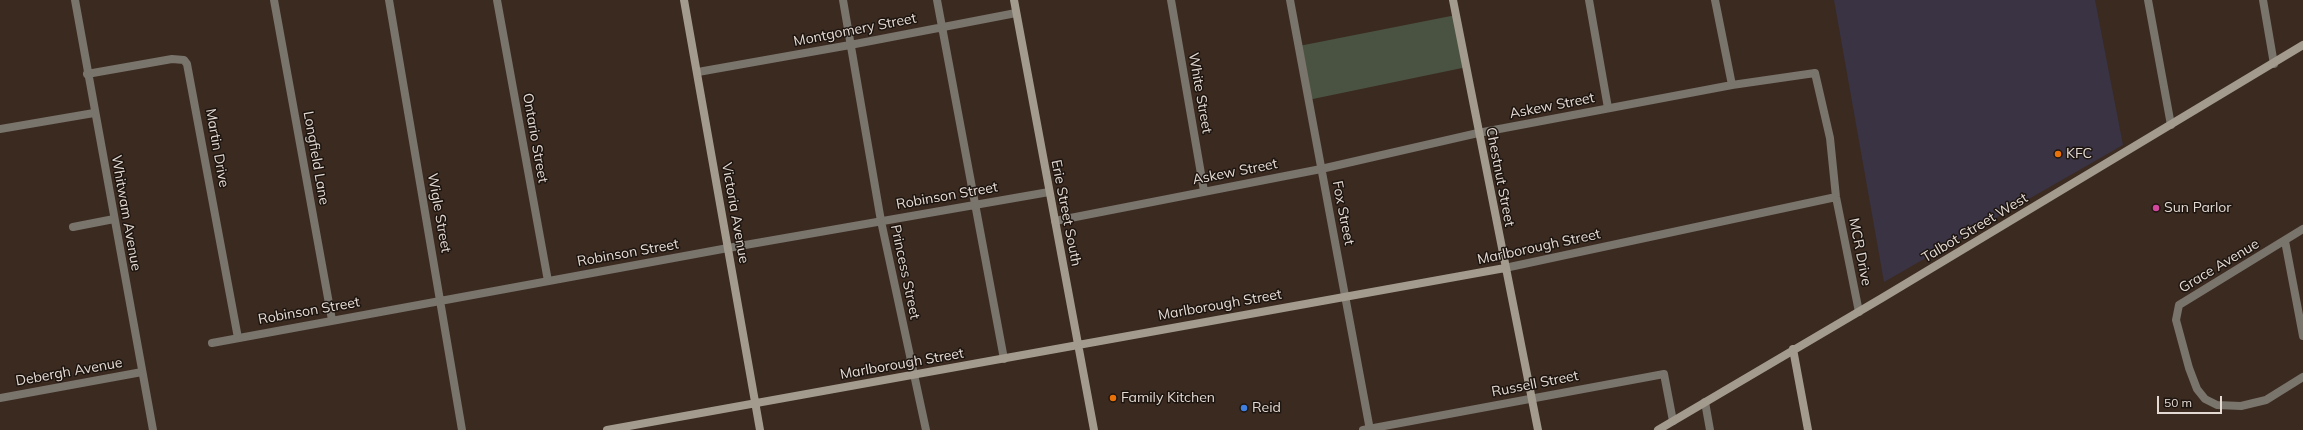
<!DOCTYPE html>
<html>
<head>
<meta charset="utf-8">
<style>
	body { margin:0 }
	#map { position:relative; width:2303px; height:430px; overflow:hidden; background:#3b2a20; font-family:Mulish,sans-serif }
	canvas { display:block }
	.scale { position:absolute; left:2157px; top:396px; width:65px; height:18px; box-sizing:border-box; border:2px solid #e5dad3; border-top:0; padding-left:5px; font-size:12px; line-height:14px; white-space:nowrap; color:#e5dad3; -webkit-text-stroke:3px #1d1510; paint-order:stroke }
</style>
</head>
<body>
<div id="map">
<canvas width="2303" height="430"></canvas>
<div class="scale">50 m</div>
</div>
<script>
const ctx = document.querySelector('canvas').getContext('2d');
ctx.lineJoin = 'round';
function paint(path, color) { ctx.fillStyle = color; ctx.fill(path, 'evenodd'); }
const poly = rows => new Path2D(rows.map(r => 'M' + r).join(''));
function stroke(path, color, width, dash) { ctx.strokeStyle = color; ctx.lineWidth = width; ctx.lineCap = dash ? 'butt' : 'round'; ctx.setLineDash(dash || []); ctx.stroke(path); }
function write(font, color, halo, rows, align = 'center') {
  ctx.font = font + ' Mulish,sans-serif'; ctx.lineWidth = 3; ctx.setLineDash([]); ctx.textBaseline = 'middle'; ctx.strokeStyle = halo; ctx.fillStyle = color; for (const [text, x, y, turn = 0] of rows) {
    ctx.save(); ctx.translate(x, y); ctx.rotate((+turn || 0) * Math.PI / 180); ctx.textAlign = isNaN(turn) ? turn : align; if (halo) ctx.strokeText(text, 0, 0); ctx.fillText(text, 0, 0); ctx.restore();
  }
}
const commercial = poly([
	[1834,0,2095,0,2123,145,1884,282]
]);
const green = poly([
	[1456,15,1467,67,1308,100,1299,46]
]);
const street = poly([
	[75,0,153,430],
	[274,0,332,320],
	[389,0,462,430],
	[497,0,548,281],
	[843,0,881,221,926,430],
	[937,0,1004,359],
	[1171,0,1204,191],
	[1290,0,1370,430],
	[1589,0,1608,108],
	[1715,0,1732,85],
	[2148,0,2171,125],
	[2263,0,2274,64],
	[698,72,850,45,1016,13],
	[87,74,172,59,184,60,187,64,238,338],
	[0,129,94,113],
	[1055,221,1321,169,1478,133,1732,85,1815,73,1830,138,1836,197,1859,312],
	[73,227,114,219],
	[2303,229,2179,305,2176,320,2189,368,2197,389,2205,399,2217,405,2241,406,2266,400,2303,377],
	[2285,241,2303,336],
	[1505,268,1836,197],
	[212,343,728,248,1049,192],
	[0,398,142,372],
	[1705,402,1710,430],
	[1363,430,1664,374,1673,421]
]);
const secondary = poly([
	[684,0,760,430],
	[1014,0,1094,430],
	[1453,0,1538,430],
	[1793,349,1808,430],
	[607,430,1505,268],
	[1658,430,1882,298,2303,45]
]);
const markers = [
	[2058,154,4,"#e8710a"],
	[2156,208,4,"#d1479c"],
	[1113,398,4,"#e8710a"],
	[1244,408,4,"#3f7fe0"]
];
const streetNames = [
	["Montgomery Street",855,30,-11],
	["White Street",1200,93,80],
	["Askew Street",1552,106,-11],
	["Ontario Street",535,138,80],
	["Martin Drive",217,148,80],
	["Longfield Lane",316,158,80],
	["Askew Street",1235,172,-11],
	["Chestnut Street",1500,177,79],
	["Robinson Street",947,196,-10],
	["Whitwam Avenue",126,213,80],
	["Wigle Street",439,213,80],
	["Victoria Avenue",735,213,80],
	["Erie Street South",1066,213,79],
	["Fox Street",1343,213,79],
	["Talbot Street West",1975,228,-31],
	["Marlborough Street",1539,247,-12],
	["MCR Drive",1860,252,79],
	["Robinson Street",628,253,-10],
	["Grace Avenue",2219,266,-31],
	["Princess Street",905,272,78],
	["Marlborough Street",1220,305,-10],
	["Robinson Street",309,311,-10],
	["Marlborough Street",902,364,-10],
	["Debergh Avenue",69,372,-10],
	["Russell Street",1535,384,-11]
];
const poiNames = [
	["KFC",2066,154],
	["Sun Parlor",2164,208],
	["Family Kitchen",1121,398],
	["Reid",1252,408]
];
paint(commercial, '#393343');
paint(green, '#4a5341');
stroke(street, '#79746c', 8);
stroke(secondary, '#a39b8e', 8);
for (const [x, y, r, color] of markers) { const dot = new Path2D(); dot.arc(x, y, r, 0, 2 * Math.PI); ctx.fillStyle = color; ctx.fill(dot); stroke(dot, '#1d1510', 1.5); }
write('14px', '#e5dad3', '#1d1510', streetNames);
write('14px', '#e5dad3', '#1d1510', poiNames, 'left');
</script>
</body>
</html>
